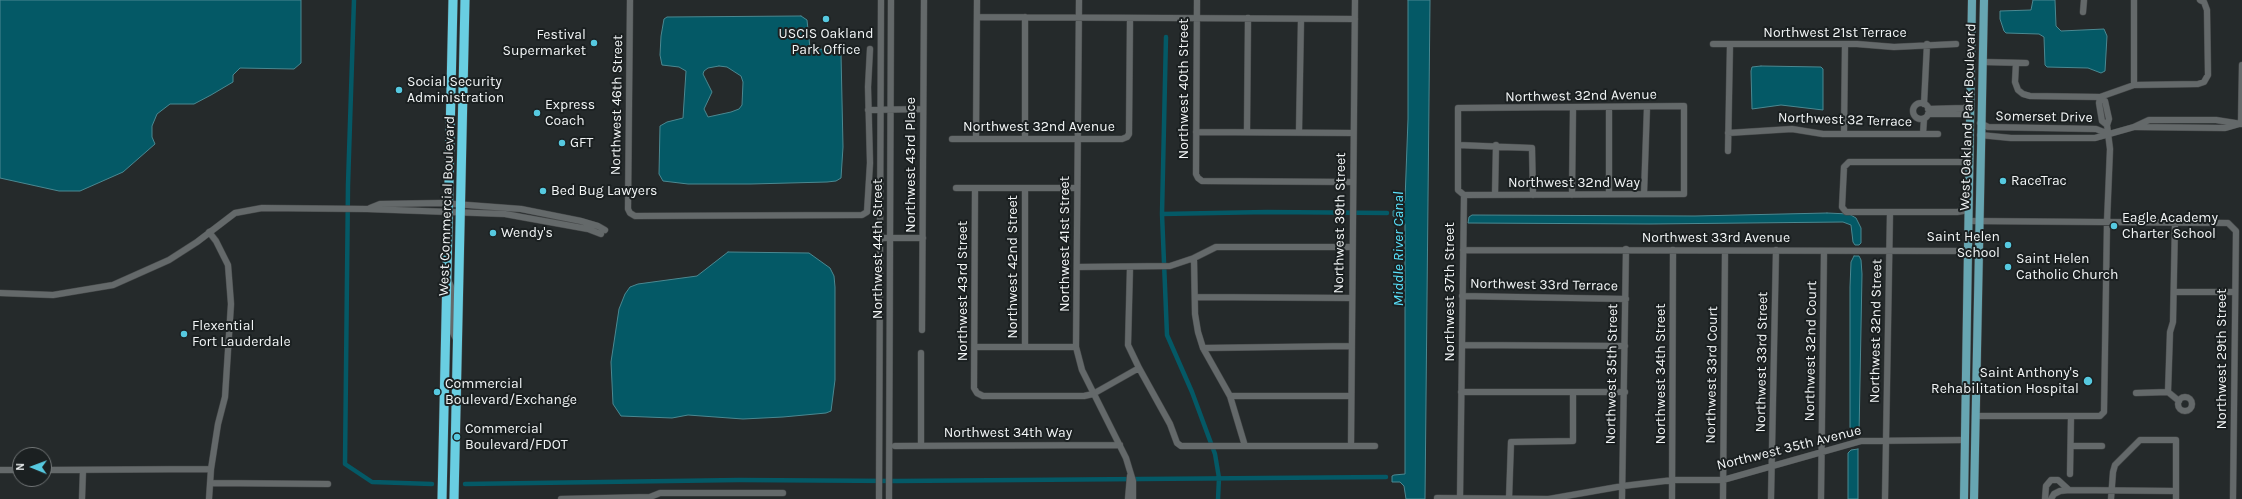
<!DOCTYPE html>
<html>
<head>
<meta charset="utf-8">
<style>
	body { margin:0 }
	#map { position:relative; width:2242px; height:499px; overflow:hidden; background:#252a2b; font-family:Karla,sans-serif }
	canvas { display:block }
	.north { position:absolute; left:12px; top:447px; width:40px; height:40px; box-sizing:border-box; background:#1b2021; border:1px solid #717576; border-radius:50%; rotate:271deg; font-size:11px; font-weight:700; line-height:16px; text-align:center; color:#f2f5f6 }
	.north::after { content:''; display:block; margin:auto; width:14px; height:18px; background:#56c9e0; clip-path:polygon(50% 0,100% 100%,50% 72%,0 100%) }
</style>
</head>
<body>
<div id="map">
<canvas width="2242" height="499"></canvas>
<div class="north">N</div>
</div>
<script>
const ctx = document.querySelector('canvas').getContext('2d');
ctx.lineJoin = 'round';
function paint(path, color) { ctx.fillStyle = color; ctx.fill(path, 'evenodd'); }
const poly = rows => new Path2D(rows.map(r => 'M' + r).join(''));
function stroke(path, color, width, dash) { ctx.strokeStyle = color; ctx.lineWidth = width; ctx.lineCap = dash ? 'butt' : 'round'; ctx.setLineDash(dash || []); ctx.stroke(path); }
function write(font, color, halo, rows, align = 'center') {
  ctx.font = font + ' Karla,sans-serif'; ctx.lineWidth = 4; ctx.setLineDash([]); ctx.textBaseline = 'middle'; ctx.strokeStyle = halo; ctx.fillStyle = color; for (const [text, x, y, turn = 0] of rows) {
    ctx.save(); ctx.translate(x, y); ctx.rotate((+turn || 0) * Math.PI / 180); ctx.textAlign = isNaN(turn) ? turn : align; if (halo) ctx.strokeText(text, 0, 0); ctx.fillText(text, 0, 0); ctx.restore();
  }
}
const water = poly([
	[0,0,301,0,301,63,294,69,240,68,233,75,233,82,211,95,194,104,170,104,157,114,152,126,152,137,155,144,123,172,80,191,59,191,0,178,0,0],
	[1408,0,1430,0,1425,499,1406,499,1404,486,1400,482,1392,482,1392,476,1394,475,1405,474,1405,224,1401,218,1393,216,1393,211,1403,206,1405,200,1408,119,1408,0],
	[2033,0,2055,0,2056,26,2061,31,2104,29,2107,36,2105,71,2101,73,2088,68,2047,67,2045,65,2044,37,2039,34,2006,33,2004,31,2000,19,2000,11,2031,10,2033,0],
	[801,16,807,20,810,48,838,51,841,54,843,147,841,178,836,181,827,182,751,184,688,184,663,181,659,174,660,126,667,122,683,118,686,71,679,67,662,65,660,55,661,36,664,19,667,17,801,16],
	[719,66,727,67,741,76,743,82,742,105,739,109,731,112,708,117,704,109,712,92,703,74,704,71,708,68,719,66],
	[1761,66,1821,67,1823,69,1823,110,1781,105,1752,109,1751,71,1752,67,1761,66],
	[1827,213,1849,214,1856,218,1861,228,1861,243,1859,245,1855,245,1853,242,1851,225,1843,222,1650,224,1468,223,1469,217,1472,215,1695,216,1827,213],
	[728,252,809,253,830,268,834,276,835,287,835,380,831,411,826,413,783,417,743,419,688,415,672,418,621,416,613,404,611,362,619,309,625,294,630,287,638,284,697,276,728,252],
	[1854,256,1859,256,1861,260,1862,274,1859,435,1853,436,1850,427,1850,287,1851,262,1854,256],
	[1858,449,1858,499,1848,499,1848,453,1851,450,1858,449]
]);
const canal = poly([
	[354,0,348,185,345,464,372,482,432,484],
	[1162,214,1166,37],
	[465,484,739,480,897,481,1386,477],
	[1218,499,1219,478,1215,454,1192,392,1167,335,1162,214,1267,212,1387,213]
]);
const minor = poly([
	[630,0,628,209,630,213,635,216,862,215,867,212,870,163,868,87,870,49],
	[1079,0,1076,347,1082,370,1126,458,1133,481,1133,499],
	[1197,0,1196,174,1198,178,1202,181,1353,182],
	[2083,12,2084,0],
	[977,17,1355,19],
	[1025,17,1025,139],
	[1713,44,1857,44,1894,47,1956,44],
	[1983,62,2026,63],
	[2016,63,2015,82,2018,90,2023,94,2030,96,2100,97],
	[2134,85,2134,0],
	'1913 111a8 8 0 1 1 16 0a8 8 0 1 1-16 0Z',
	[1924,104,1927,44],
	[1684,106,1684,194,1464,195,1458,190,1458,108,1684,106],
	[1609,107,1609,194],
	[1928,109,1964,108,1971,105],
	[868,110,923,109],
	[1928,114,1964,114,1971,117],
	[1980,123,1988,127,2096,129,2109,134],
	[2241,123,2242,65],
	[2107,125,2102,121,2099,103,2100,97,2134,85,2198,84,2204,82,2208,75,2207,10,2204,2,2200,0],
	[2135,127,2225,128,2239,124],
	[1247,131,1248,18],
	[1196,132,1353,133],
	[1299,132,1301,19],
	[1728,133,1792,129,1823,134,1938,134],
	[1844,134,1845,44],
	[1923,134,1924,119],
	[1980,135,2011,138,2095,138,2134,127,2149,120,2216,120,2242,124],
	[952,139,1122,139,1127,137,1129,134,1130,18],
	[976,139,977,0],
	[1458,145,1532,148,1533,195],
	[1728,151,1730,44],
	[956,188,1077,188],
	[975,188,974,388,977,393,983,396,1084,396,1093,394,1139,368],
	[1644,194,1647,107],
	[1495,195,1496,145],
	[1572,195,1573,108],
	[370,208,380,204,441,203,521,209,581,221,598,226,605,230],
	[1969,210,1957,212,1846,212,1842,207,1844,167,1849,162,1970,162],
	[1969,221,2228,223,2236,231,2233,499],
	[2175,223,2173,322,2170,332,2168,392,2179,401],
	[209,232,216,241,228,265,231,304,225,397,218,424,211,469,209,499],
	[880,238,923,238],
	[1463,250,1968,251],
	[1194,258,1195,314,1198,332,1203,348,1230,396,1245,446],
	[1077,267,1170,266,1194,258,1216,247,1352,247],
	[1130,267,1128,345,1139,368,1170,424,1177,443,1181,446,1375,446],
	[448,280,452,289,452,331,456,339],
	[2174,292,2235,292],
	[0,293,53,295,113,285,169,260,197,242,235,213,262,208,367,209,505,214,588,229,601,234],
	[1462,296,1626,299],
	[1195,297,1351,298],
	[922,330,924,0],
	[1462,345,1625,346],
	[1025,346,1025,188],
	[975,347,1076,347],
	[1203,348,1351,346],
	[921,353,921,445],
	[1461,392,1625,392],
	[2136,393,2168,392],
	[1230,396,1350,396],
	'2178 404a7 7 0 1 1 14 0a7 7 0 1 1-14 0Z',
	[1975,416,2100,416,2104,412,2107,222,2110,149,2107,125,2109,119,2105,101,2101,99],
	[895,446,1120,445],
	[1351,446,1355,0],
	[2071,446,2102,446],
	[0,470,20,470],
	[44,470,211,469],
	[2070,474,2071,416],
	[210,483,328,484],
	[1437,498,1548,499],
	[82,499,83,470],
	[561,499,650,497,660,493,783,493],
	[879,499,881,0],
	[889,499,891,0],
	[1128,499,1130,476],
	[1460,499,1464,195],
	[1509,499,1511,442,1573,441,1573,393],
	[1549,499,1623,486,1673,480,1723,480,1861,441,1965,440],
	[1622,499,1626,249],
	[1672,499,1673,250],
	[1723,499,1725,251],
	[1771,499,1776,250],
	[1821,499,1824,251],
	[1885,499,1890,212],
	[2045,499,2046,486,2051,480,2058,480,2069,490],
	[2051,499,2054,494,2060,491,2069,490,2176,491],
	[2111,499,2113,472,2115,465,2140,440,2176,440,2176,499]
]);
const major = poly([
	[1964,499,1972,0],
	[1974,499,1984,0]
]);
const highway = poly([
	[442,499,453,0],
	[454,499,465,0]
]);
const markers = [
	[826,19,4,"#56c9e0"],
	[594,43,4,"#56c9e0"],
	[399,90,4,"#56c9e0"],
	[537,113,4,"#56c9e0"],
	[562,143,4,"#56c9e0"],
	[2003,181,4,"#56c9e0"],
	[543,191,4,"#56c9e0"],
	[2114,226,4,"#56c9e0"],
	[493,233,4,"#56c9e0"],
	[2008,245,4,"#56c9e0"],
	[2008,267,4,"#56c9e0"],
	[184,334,4,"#56c9e0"],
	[2088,381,5,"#56c9e0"],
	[437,392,4,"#56c9e0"],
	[457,437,4,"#56c9e0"]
];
const streetNames = [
	["Northwest 21st Terrace",1835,33],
	["Northwest 40th Street",1184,89,-90],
	["Northwest 32nd Avenue",1581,96,-1],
	["Northwest 46th Street",617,105,-89],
	["West Oakland Park Boulevard",1968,117,-88],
	["Somerset Drive",2044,117,1],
	["Northwest 32 Terrace",1845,120,2],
	["Northwest 32nd Avenue",1039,127],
	["Northwest 43rd Place",911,165,-90],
	["Northwest 32nd Way",1574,183],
	["West Commercial Boulevard",447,206,-88],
	["Northwest 39th Street",1340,223,-89],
	["Northwest 33rd Avenue",1716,238],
	["Northwest 41st Street",1065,244,-90],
	["Northwest 44th Street",878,249,-90],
	["Northwest 42nd Street",1013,267,-90],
	["Northwest 33rd Terrace",1544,285,1],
	["Northwest 43rd Street",963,291,-90],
	["Northwest 37th Street",1450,292,-90],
	["Northwest 32nd Street",1876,331,-89],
	["Northwest 32nd Court",1811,351,-89],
	["Northwest 29th Street",2222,359,-90],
	["Northwest 33rd Street",1762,362,-89],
	["Northwest 35th Street",1612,374,-89],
	["Northwest 34th Street",1661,374,-90],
	["Northwest 33rd Court",1712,375,-89],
	["Northwest 34th Way",1008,433],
	["Northwest 35th Avenue",1789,448,-14]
];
const poiNames = [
	["USCIS Oakland",826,34,"center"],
	["Park Office",826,50,"center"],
	["Festival",586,35,"right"],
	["Supermarket",586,51,"right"],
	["Social Security",407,82],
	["Administration",407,98],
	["Express",545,105],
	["Coach",545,121],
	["GFT",570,143],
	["RaceTrac",2011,181],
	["Bed Bug Lawyers",551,191],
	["Eagle Academy",2122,218],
	["Charter School",2122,234],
	["Wendy's",501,233],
	["Saint Helen",2000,237,"right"],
	["School",2000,253,"right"],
	["Saint Helen",2016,259],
	["Catholic Church",2016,275],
	["Flexential",192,326],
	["Fort Lauderdale",192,342],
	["Saint Anthony's",2079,373,"right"],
	["Rehabilitation Hospital",2079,389,"right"],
	["Commercial",445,384],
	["Boulevard/Exchange",445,400],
	["Commercial",465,429],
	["Boulevard/FDOT",465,445]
];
const waterNames = [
	["Middle River Canal",1399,249,-90]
];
paint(water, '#045966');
stroke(water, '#4b8891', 1);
stroke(canal, '#045966', 4.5);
stroke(minor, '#454849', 7);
stroke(major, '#454849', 9);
stroke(highway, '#454849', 10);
stroke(minor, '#64696a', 6);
stroke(major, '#67a6b2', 8);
stroke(highway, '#69cee2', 9);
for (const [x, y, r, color] of markers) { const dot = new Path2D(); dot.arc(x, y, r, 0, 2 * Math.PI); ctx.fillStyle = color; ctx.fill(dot); stroke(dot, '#1b2021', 1.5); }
write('14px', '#f2f5f6', '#1b2021', streetNames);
write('14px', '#f2f5f6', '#1b2021', poiNames, 'left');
write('italic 15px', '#59e1fb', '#1b2021', waterNames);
</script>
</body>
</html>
